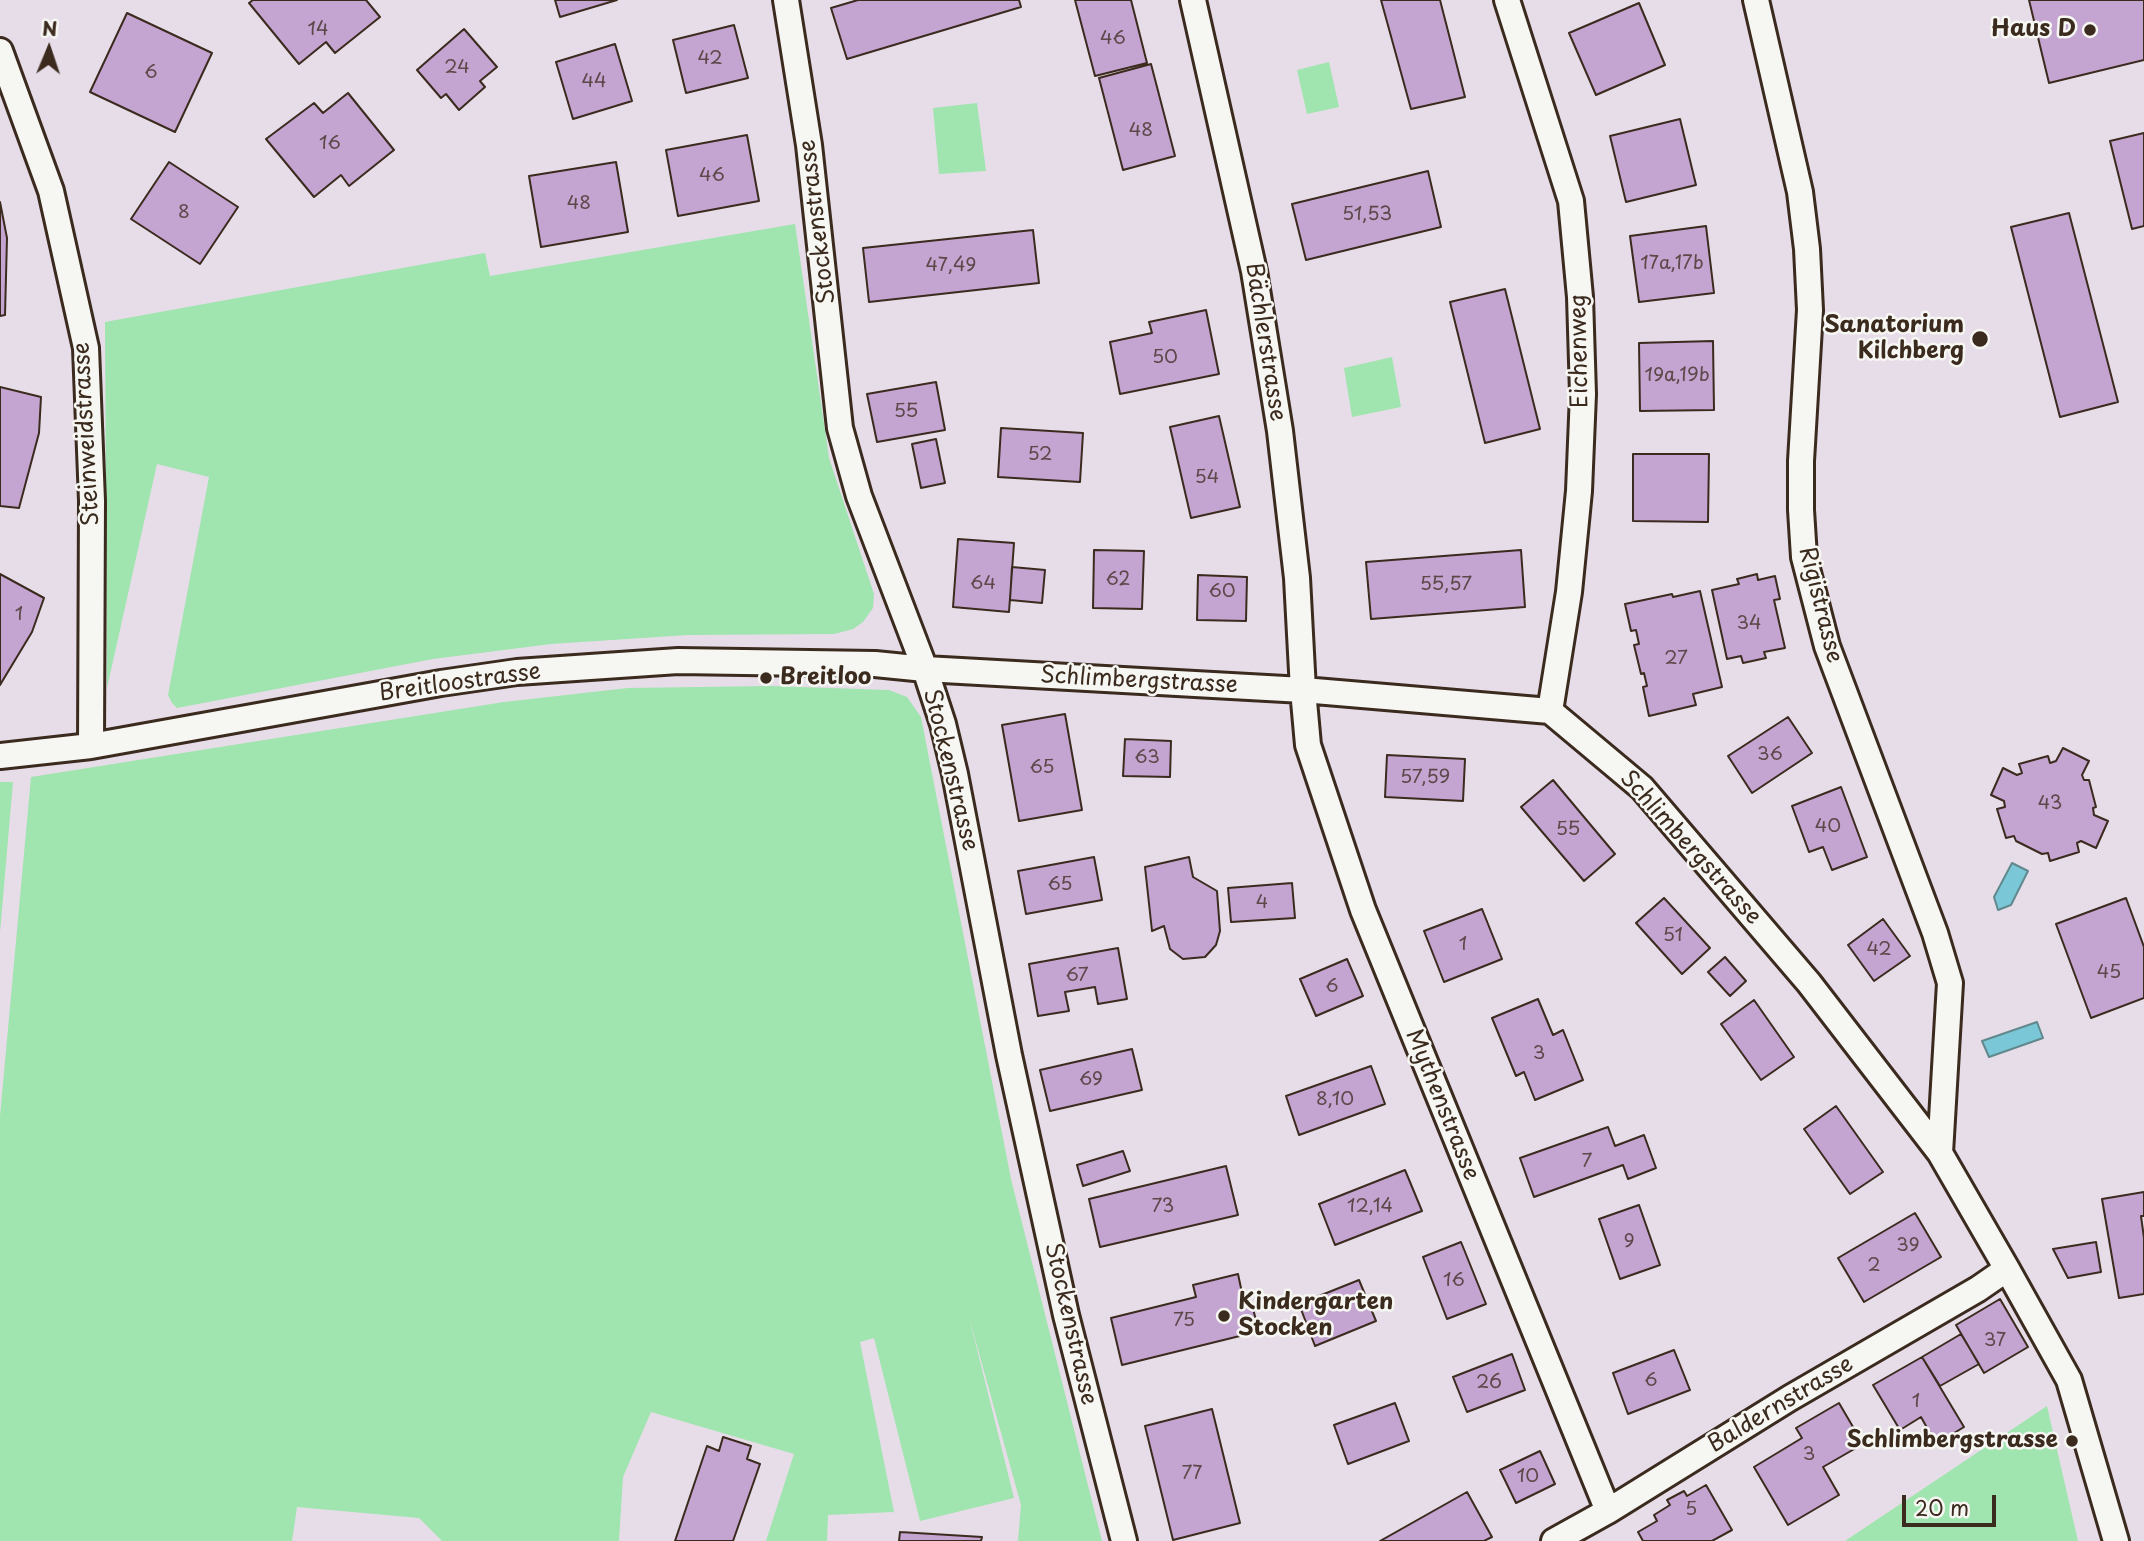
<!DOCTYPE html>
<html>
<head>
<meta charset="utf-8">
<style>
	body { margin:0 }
	#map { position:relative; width:2144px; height:1541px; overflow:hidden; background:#e7dde8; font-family:"Playpen Sans",sans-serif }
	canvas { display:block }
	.north { position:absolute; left:14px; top:14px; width:70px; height:70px; -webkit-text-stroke:5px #f6f6f2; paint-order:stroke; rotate:2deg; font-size:19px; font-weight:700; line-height:28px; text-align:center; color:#3b2a1e }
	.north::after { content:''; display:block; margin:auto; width:24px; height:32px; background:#3b2a1e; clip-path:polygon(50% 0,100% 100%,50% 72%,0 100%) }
	.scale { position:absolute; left:1902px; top:1495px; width:94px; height:32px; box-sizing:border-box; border:4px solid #3b2a1e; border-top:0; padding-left:9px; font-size:21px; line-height:24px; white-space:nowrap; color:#3b2a1e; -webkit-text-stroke:5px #f6f6f2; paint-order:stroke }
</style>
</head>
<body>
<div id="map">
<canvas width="2144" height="1541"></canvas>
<div class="north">N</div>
<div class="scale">20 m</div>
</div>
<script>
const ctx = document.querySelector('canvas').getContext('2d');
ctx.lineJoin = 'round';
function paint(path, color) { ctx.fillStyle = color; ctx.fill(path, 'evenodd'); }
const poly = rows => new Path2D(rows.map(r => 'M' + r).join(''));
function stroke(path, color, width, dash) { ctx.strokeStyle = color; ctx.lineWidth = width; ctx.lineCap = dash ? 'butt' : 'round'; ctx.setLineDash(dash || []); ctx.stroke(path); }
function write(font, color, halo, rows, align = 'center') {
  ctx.font = font + ' "Playpen Sans",sans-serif'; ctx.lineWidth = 5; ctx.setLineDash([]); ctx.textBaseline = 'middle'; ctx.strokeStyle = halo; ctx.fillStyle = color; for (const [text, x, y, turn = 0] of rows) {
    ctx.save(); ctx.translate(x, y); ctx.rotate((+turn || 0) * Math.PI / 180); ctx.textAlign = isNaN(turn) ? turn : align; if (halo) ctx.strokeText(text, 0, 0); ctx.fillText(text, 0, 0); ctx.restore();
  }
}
const green = poly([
	[1329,62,1339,107,1307,114,1297,70],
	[977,103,986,171,939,174,933,108],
	[795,224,829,458,874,594,873,608,863,622,853,629,834,634,688,635,551,644,433,659,177,708,172,703,168,695,209,477,157,464,107,688,105,322,485,253,490,276],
	[1392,357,1401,407,1352,417,1344,368],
	[770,686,889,690,907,697,921,717,1011,1179,1102,1541,1018,1541,1021,1505,969,1317,1014,1498,920,1521,874,1338,860,1342,894,1512,828,1515,827,1541,766,1541,794,1454,651,1412,623,1477,619,1541,442,1541,419,1518,297,1507,292,1541,0,1541,0,1116,31,777,504,702,628,688],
	[0,782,13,782,0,932],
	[2047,1406,2078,1541,1845,1541]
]);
const water = poly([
	[2012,863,2028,871,2011,905,1998,910,1994,897,2012,863],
	[2037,1022,2043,1038,1989,1057,1982,1041,2037,1022]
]);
const building = poly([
	[253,0,366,0,380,17,335,53,326,42,299,64,249,3,253,0],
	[555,0,617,0,560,17,555,0],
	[858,0,1019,0,1021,7,847,59,831,8,858,0],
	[1075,0,1131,0,1147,63,1095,76,1075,0],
	[1381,0,1440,0,1465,97,1411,109,1381,0],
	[2029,0,2144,0,2144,60,2049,83,2029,0],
	[1639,3,1665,65,1596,95,1569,33,1639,3],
	[127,13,212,53,175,132,90,92,127,13],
	[734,25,748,78,686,93,673,40,734,25],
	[464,29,497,67,480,81,485,87,459,110,446,94,441,98,417,70,464,29],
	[615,44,632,101,573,119,556,62,615,44],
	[1151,64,1175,156,1123,170,1099,78,1151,64],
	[348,93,394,150,349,186,341,175,314,197,266,139,314,103,323,113,348,93],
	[1680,119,1696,185,1626,202,1610,136,1680,119],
	[2144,133,2144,226,2132,229,2110,141,2144,133],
	[747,135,759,201,678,216,666,150,747,135],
	[169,162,238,207,200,264,131,219,169,162],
	[616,162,628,232,541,247,529,176,616,162],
	[1428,171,1441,227,1306,260,1292,204,1428,171],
	[0,202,7,238,5,315,0,316,0,202],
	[2069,213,2118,402,2060,417,2011,227,2069,213],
	[1706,226,1714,293,1639,302,1630,236,1706,226],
	[1033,230,1039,283,869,302,863,248,1033,230],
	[1505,289,1540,429,1485,443,1450,302,1505,289],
	[1206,310,1219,374,1120,394,1110,342,1152,333,1149,322,1206,310],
	[1713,341,1714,410,1640,411,1639,343,1713,341],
	[936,382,945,430,877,442,867,394,936,382],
	[0,387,41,397,39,433,19,508,0,506,0,387],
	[1219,416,1240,507,1191,518,1170,427,1219,416],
	[1001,428,1083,433,1080,482,998,477,1001,428],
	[936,439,945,483,921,488,912,444,936,439],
	[1633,454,1709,454,1708,522,1633,521,1633,454],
	[958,539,1014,543,1009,612,953,607,958,539],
	[1094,550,1144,551,1142,609,1093,608,1094,550],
	[1521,550,1525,607,1371,619,1366,562,1521,550],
	[1012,567,1045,570,1042,603,1010,600,1012,567],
	[0,574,44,598,32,632,0,685,0,574],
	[1757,574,1758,580,1775,576,1780,599,1774,600,1785,648,1764,652,1766,658,1743,663,1741,656,1727,659,1712,590,1739,584,1737,579,1757,574],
	[1198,575,1247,577,1246,621,1197,620,1198,575],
	[1700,591,1722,687,1693,694,1696,705,1649,716,1643,687,1647,686,1644,673,1641,674,1634,645,1639,644,1636,630,1631,631,1625,604,1672,594,1673,597,1700,591],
	[1065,714,1082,810,1019,821,1002,725,1065,714],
	[1788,717,1812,753,1752,793,1728,756,1788,717],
	[1125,739,1171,741,1170,777,1123,776,1125,739],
	[2063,748,2089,761,2082,775,2084,780,2089,780,2096,807,2093,808,2094,815,2108,821,2096,848,2081,841,2077,843,2079,852,2050,861,2048,853,2042,854,2016,841,2014,836,2006,838,1997,809,2005,807,2004,801,1991,795,2003,768,2017,775,2022,773,2019,764,2048,756,2050,763,2056,761,2063,748],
	[1387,755,1465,759,1463,801,1385,797,1387,755],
	[1553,780,1615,854,1584,881,1521,807,1553,780],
	[1841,787,1867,857,1832,870,1823,847,1809,852,1792,806,1841,787],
	[1094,857,1102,900,1026,914,1018,871,1094,857],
	[1189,857,1193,877,1217,891,1220,931,1216,945,1205,957,1183,959,1170,949,1164,926,1152,931,1145,867,1189,857],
	[1292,883,1295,918,1231,922,1228,888,1292,883],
	[1664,898,1710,948,1682,974,1636,923,1664,898],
	[2126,898,2144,947,2144,998,2091,1018,2056,924,2126,898],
	[1482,909,1502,959,1444,982,1424,931,1482,909],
	[1883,919,1910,956,1874,981,1848,945,1883,919],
	[1118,948,1127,999,1098,1004,1095,987,1065,992,1069,1011,1038,1016,1029,964,1118,948],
	[1725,957,1746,981,1730,996,1708,972,1725,957],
	[1347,959,1363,996,1316,1016,1300,979,1347,959],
	[1538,999,1553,1035,1563,1030,1583,1080,1535,1100,1524,1072,1516,1076,1492,1018,1538,999],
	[1754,1000,1794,1057,1761,1080,1721,1024,1754,1000],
	[1132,1049,1142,1090,1050,1111,1040,1070,1132,1049],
	[1371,1066,1385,1104,1299,1135,1286,1096,1371,1066],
	[1836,1106,1883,1172,1850,1194,1804,1129,1836,1106],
	[1608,1127,1615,1146,1644,1135,1656,1168,1628,1179,1623,1165,1534,1197,1520,1158,1608,1127],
	[1123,1151,1130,1171,1083,1186,1077,1165,1123,1151],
	[1226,1166,1238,1215,1100,1247,1089,1199,1226,1166],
	[1405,1170,1422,1211,1335,1245,1319,1204,1405,1170],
	[2144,1192,2144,1216,2141,1216,2144,1238,2144,1294,2119,1298,2102,1199,2144,1192],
	[1639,1205,1660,1265,1620,1279,1599,1219,1639,1205],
	[1915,1213,1941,1257,1864,1302,1838,1258,1915,1213],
	[1461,1242,1486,1304,1447,1319,1423,1257,1461,1242],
	[2096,1242,2101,1272,2068,1278,2053,1249,2096,1242],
	[1238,1274,1245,1307,1252,1305,1257,1324,1251,1325,1252,1333,1122,1365,1111,1318,1196,1297,1193,1285,1238,1274],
	[1359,1280,1376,1321,1315,1346,1299,1304,1359,1280],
	[2000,1299,2028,1347,1984,1373,1956,1325,2000,1299],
	[1961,1334,1979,1364,1940,1386,1922,1357,1961,1334],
	[1674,1350,1690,1390,1628,1414,1613,1373,1674,1350],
	[1512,1354,1525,1390,1467,1412,1453,1377,1512,1354],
	[1922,1357,1964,1427,1936,1444,1921,1417,1900,1430,1873,1385,1922,1357],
	[1395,1403,1409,1441,1348,1464,1334,1425,1395,1403],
	[1839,1403,1863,1444,1823,1467,1839,1495,1788,1525,1754,1467,1802,1438,1796,1428,1839,1403],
	[1212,1409,1240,1523,1173,1540,1145,1426,1212,1409],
	[723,1437,751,1446,747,1459,760,1464,733,1541,675,1541,707,1446,719,1451,723,1437],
	[1540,1451,1555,1484,1516,1503,1500,1470,1540,1451],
	[1706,1485,1732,1530,1712,1541,1643,1541,1638,1532,1657,1521,1654,1515,1670,1505,1667,1500,1684,1491,1687,1496,1706,1485],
	[1467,1492,1492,1537,1484,1541,1380,1541,1467,1492],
	[900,1532,982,1537,981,1541,899,1541,900,1532]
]);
const minor = poly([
	[786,0,809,145,840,428,859,496,925,669,943,724,955,774,1009,1055,1066,1315,1124,1541],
	[1193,0,1254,271,1280,431,1297,578,1303,690,1308,745,1363,910,1608,1511],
	[1507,0,1571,201,1580,297,1583,394,1579,491,1569,592,1550,711],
	[1756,0,1800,192,1807,249,1810,310,1801,461,1801,510,1804,557,1827,646,1935,933,1950,983,1940,1153],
	[0,51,51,191,86,348,92,501,91,746],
	[0,756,91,746,441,683,517,672,678,661,875,664,925,669,1303,690,1550,711,1642,788,1809,983,1940,1153,2007,1269,2069,1380,2116,1541],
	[1554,1541,1608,1511,1790,1398,1978,1289,2007,1269]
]);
const markers = [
	[2090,30,7,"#3b2a1e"],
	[1980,339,9,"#3b2a1e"],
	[766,678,7,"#3b2a1e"],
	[1224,1316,7,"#3b2a1e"],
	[2072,1441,7,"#3b2a1e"]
];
const numberNames = [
	["14",318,30],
	["46",1113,39],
	["42",710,59],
	["24",457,68],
	["6",151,73],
	["44",594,82],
	["48",1141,131],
	["16",330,144],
	["46",712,176],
	["48",579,204],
	["8",184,213],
	["51,53",1367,215],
	["17a,17b",1672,264],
	["47,49",951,266],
	["50",1165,358],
	["19a,19b",1677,376],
	["55",906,412],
	["52",1040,455],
	["54",1207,478],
	["62",1118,580],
	["64",983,584],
	["55,57",1446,585],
	["60",1222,592],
	["1",19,615],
	["34",1749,624],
	["27",1676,659],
	["36",1770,755],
	["63",1147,758],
	["65",1042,768],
	["57,59",1425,778],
	["43",2050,804],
	["40",1828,827],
	["55",1568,830],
	["65",1060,885],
	["4",1262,903],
	["51",1673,936],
	["1",1463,945],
	["42",1879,950],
	["45",2109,973],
	["67",1077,976],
	["6",1332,987],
	["3",1539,1054],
	["69",1091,1080],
	["8,10",1335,1100],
	["7",1587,1162],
	["73",1163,1207],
	["12,14",1370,1207],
	["9",1629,1242],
	["39",1908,1246],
	["2",1874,1266],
	["16",1454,1281],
	["75",1184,1321],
	["37",1995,1341],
	["6",1651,1381],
	["26",1489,1383],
	["1",1916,1402],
	["3",1809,1455],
	["77",1192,1474],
	["10",1528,1477],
	["5",1691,1510]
];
const poiNames = [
	["Haus D",2076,30],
	["Sanatorium",1964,326],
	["Kilchberg",1964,352],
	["Breitloo",780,678,"left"],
	["Kindergarten",1238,1303,"left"],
	["Stocken",1238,1329,"left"],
	["Schlimbergstrasse",2058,1441]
];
const streetNames = [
	["Stockenstrasse",818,222,-97],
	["Bächlerstrasse",1265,342,81],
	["Eichenweg",1580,351,-91],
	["Steinweidstrasse",87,434,-93],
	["Rigistrasse",1820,605,76],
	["Schlimbergstrasse",1139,681,3],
	["Breitloostrasse",460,683,-8],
	["Stockenstrasse",950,770,76],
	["Schlimbergstrasse",1690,848,48],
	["Mythenstrasse",1442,1105,68],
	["Stockenstrasse",1070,1324,77],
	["Baldernstrasse",1781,1405,-31]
];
paint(green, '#a0e4af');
paint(water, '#7ac8d7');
stroke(water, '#61898d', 2);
paint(building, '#c4a4d0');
stroke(building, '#3b2a1e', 2);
stroke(minor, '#3b2a1e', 30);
stroke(minor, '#f6f6f2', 24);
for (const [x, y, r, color] of markers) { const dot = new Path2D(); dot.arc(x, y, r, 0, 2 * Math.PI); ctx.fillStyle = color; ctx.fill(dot); stroke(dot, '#f6f6f2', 2.5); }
write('19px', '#5d484a', null, numberNames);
write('bold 23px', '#3b2a1e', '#f6f6f2', poiNames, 'right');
write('23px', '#3b2a1e', '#f6f6f2', streetNames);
</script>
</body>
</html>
